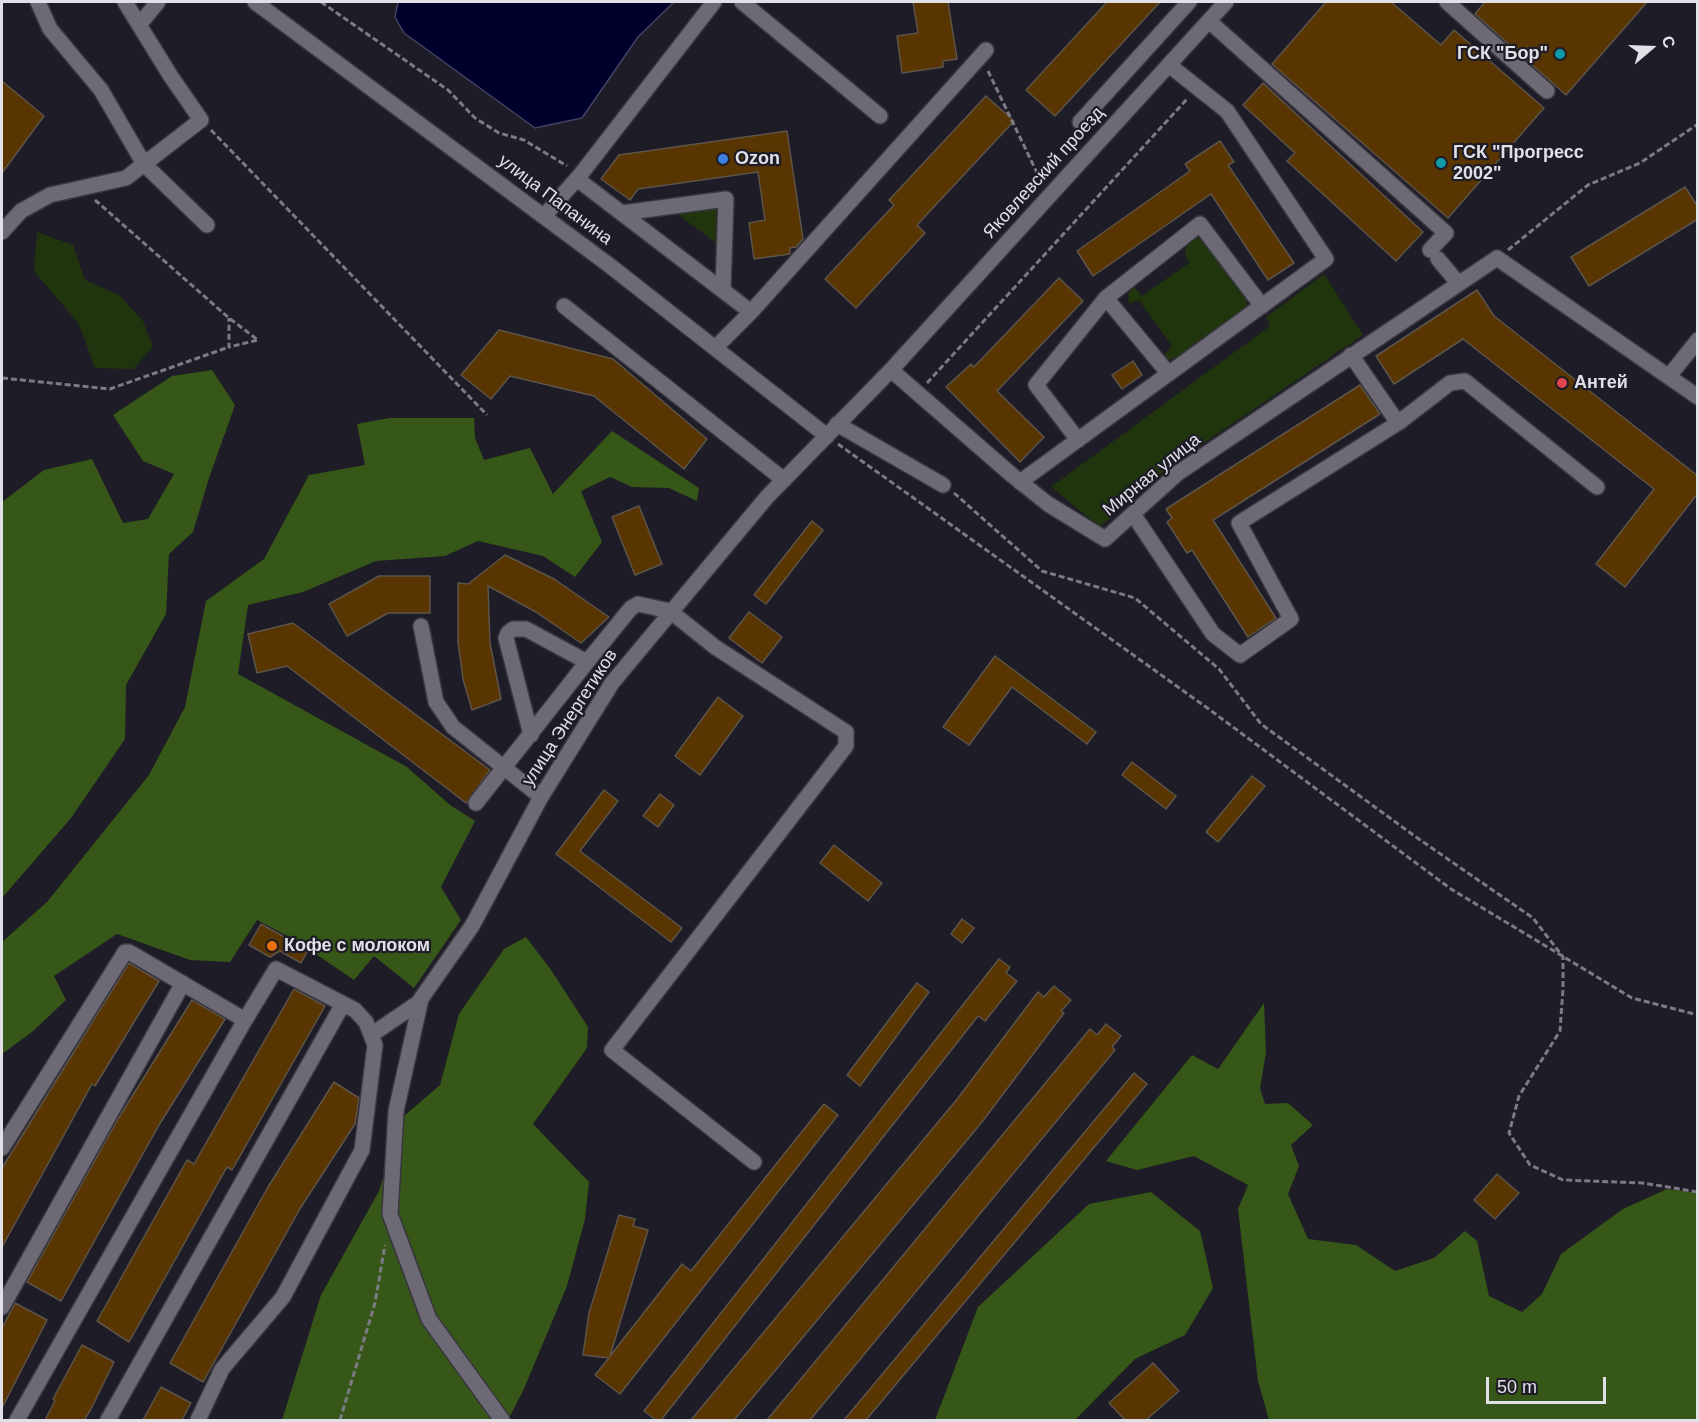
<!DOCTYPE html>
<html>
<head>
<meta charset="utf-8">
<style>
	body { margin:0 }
	#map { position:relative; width:1699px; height:1422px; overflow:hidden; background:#1e1c26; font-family:Arial,sans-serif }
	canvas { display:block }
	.frame { position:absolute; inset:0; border:3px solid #e1e0e7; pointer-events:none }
	.north { position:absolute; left:1621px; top:18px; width:60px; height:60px; -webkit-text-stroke:4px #1e1c26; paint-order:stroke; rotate:71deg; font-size:16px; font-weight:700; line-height:24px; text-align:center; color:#e1e0e7 }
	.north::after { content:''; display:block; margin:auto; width:21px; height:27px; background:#e1e0e7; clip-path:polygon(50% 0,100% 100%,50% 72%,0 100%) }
	.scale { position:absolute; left:1486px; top:1377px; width:120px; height:27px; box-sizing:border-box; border:3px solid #e1e0e7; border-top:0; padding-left:8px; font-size:18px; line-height:21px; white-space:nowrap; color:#e1e0e7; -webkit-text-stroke:4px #1e1c26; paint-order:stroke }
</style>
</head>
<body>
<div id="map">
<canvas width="1699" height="1422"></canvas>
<div class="frame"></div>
<div class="north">С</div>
<div class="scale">50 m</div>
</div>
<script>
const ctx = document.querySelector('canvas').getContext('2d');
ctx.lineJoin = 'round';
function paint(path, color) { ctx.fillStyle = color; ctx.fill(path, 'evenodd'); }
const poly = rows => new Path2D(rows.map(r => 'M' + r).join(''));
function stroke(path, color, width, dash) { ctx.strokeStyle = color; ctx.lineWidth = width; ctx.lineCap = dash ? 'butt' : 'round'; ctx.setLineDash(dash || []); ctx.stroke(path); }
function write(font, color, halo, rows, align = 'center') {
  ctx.font = font + ' Arial,sans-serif'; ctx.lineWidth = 4.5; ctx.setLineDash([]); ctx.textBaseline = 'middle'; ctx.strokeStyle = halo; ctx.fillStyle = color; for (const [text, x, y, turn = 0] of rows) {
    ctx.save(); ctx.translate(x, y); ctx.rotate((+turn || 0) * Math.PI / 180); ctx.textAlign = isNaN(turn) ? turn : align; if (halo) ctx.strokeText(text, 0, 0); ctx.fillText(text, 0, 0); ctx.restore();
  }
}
const green = poly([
	[710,202,716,208,719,245,669,208],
	[37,232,73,245,85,280,119,295,143,321,153,347,133,369,95,368,79,324,34,271],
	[1197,238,1206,240,1247,300,1246,308,1176,358,1168,360,1163,356,1172,346,1139,300,1129,304,1128,294,1134,286,1142,296,1189,263,1185,254,1187,244],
	[1324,274,1363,335,1173,464,1100,527,1051,487,1270,326,1266,317]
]);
const forest = poly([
	[212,370,235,405,209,478,193,532,169,554,166,614,126,685,125,739,71,818,2,898,2,502,44,470,92,459,123,523,148,519,174,474,143,461,113,415,172,376],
	[389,418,474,418,475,438,484,460,530,448,553,494,612,431,699,488,697,501,669,488,632,487,610,477,581,491,602,542,575,577,543,556,478,541,445,556,376,561,303,592,248,605,238,674,407,767,450,805,475,821,441,887,461,920,414,988,374,956,354,980,295,940,257,920,230,962,190,960,117,934,54,976,66,1000,32,1032,2,1054,2,942,47,902,149,775,185,707,206,601,264,559,309,475,365,465,357,424],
	[526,937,551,970,588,1027,587,1048,533,1124,589,1182,585,1219,567,1286,523,1391,508,1420,282,1420,321,1295,379,1191,403,1117,440,1085,459,1014,504,949],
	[1264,1003,1266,1052,1260,1088,1265,1104,1288,1103,1313,1125,1291,1145,1299,1166,1288,1194,1308,1239,1356,1245,1395,1271,1434,1258,1465,1231,1477,1241,1489,1296,1522,1312,1542,1294,1561,1254,1623,1209,1667,1189,1697,1193,1697,1420,1269,1420,1258,1381,1238,1209,1248,1185,1194,1156,1137,1170,1106,1161,1192,1055,1218,1069],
	[1151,1192,1200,1231,1213,1288,1185,1335,1135,1359,1075,1420,935,1420,978,1307,1089,1204]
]);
const water = poly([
	[398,2,674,2,638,37,582,118,535,128,404,33,395,17,398,2]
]);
const building = poly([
	[913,2,948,2,957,59,943,61,943,67,902,73,897,36,918,33,913,2],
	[1107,2,1160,2,1055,116,1026,90,1107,2],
	[1326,2,1391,2,1441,45,1454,30,1544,108,1448,218,1272,64,1326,2],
	[1485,2,1647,2,1566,95,1475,14,1485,2],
	[2,81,44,116,2,173,2,81],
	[1263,83,1423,232,1396,261,1287,161,1295,153,1243,105,1263,83],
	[986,96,1014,121,917,225,925,233,856,308,825,279,894,205,889,200,986,96],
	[787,131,803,239,796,247,790,248,790,254,754,259,749,223,765,220,758,172,638,189,630,200,601,179,619,155,787,131],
	[1220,141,1234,162,1228,165,1294,263,1268,280,1211,194,1093,276,1077,251,1190,171,1185,164,1220,141],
	[1685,187,1698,207,1698,219,1589,286,1571,257,1685,187],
	[1059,278,1083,301,997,391,1044,437,1020,462,946,387,971,364,974,367,1059,278],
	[1477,290,1494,316,1698,476,1698,493,1625,587,1596,564,1654,489,1463,339,1394,384,1376,356,1477,290],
	[499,330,613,359,707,439,684,469,594,396,510,376,491,399,461,375,499,330],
	[1133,361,1142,375,1122,389,1112,375,1133,361],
	[1360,385,1380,414,1213,520,1276,618,1248,637,1192,550,1187,553,1167,522,1172,518,1166,509,1360,385],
	[639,506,662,564,635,575,612,517,639,506],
	[812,521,823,530,766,604,754,595,812,521],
	[505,555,554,579,609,617,581,643,536,612,488,586,490,643,501,699,472,710,463,679,458,642,458,583,468,584,505,555],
	[379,576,430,576,430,613,388,613,347,636,329,604,379,576],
	[749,612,782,637,762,663,729,638,749,612],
	[293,623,490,770,466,803,287,666,257,673,248,634,293,623],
	[995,656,1096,732,1087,744,1012,687,969,745,943,727,995,656],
	[718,697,743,716,700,775,675,756,718,697],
	[1132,762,1176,796,1166,809,1122,775,1132,762],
	[1252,776,1265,786,1218,842,1206,832,1252,776],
	[604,790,618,801,580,851,682,928,671,942,556,854,604,790],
	[660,794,674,805,658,827,643,816,660,794],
	[834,845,882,883,868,901,820,863,834,845],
	[962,919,974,928,962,943,951,934,962,919],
	[261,924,308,950,301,963,280,951,270,957,249,945,261,924],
	[999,959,1010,967,1006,973,1017,981,985,1021,978,1016,661,1420,656,1420,644,1411,999,959],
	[129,963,159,981,95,1086,92,1084,2,1247,2,1168,129,963],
	[917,983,929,992,860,1086,847,1075,917,983],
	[1054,986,1071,1000,1061,1011,1064,1013,982,1122,734,1420,691,1420,958,1098,1038,992,1044,997,1054,986],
	[294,989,325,1006,232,1170,227,1167,129,1342,97,1321,187,1160,194,1164,294,989],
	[192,1000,225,1019,159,1125,61,1301,27,1282,118,1119,192,1000],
	[1106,1024,1121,1036,1112,1047,1115,1050,810,1420,767,1420,1090,1029,1097,1035,1106,1024],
	[1134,1073,1147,1084,866,1420,844,1420,1134,1073],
	[334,1082,359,1098,355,1124,301,1207,203,1382,170,1363,268,1187,334,1082],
	[824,1104,838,1115,620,1394,595,1375,609,1358,583,1355,589,1313,619,1215,635,1219,633,1226,648,1230,610,1356,682,1264,691,1271,824,1104],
	[1497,1174,1519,1193,1495,1219,1474,1200,1497,1174],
	[15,1303,47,1320,2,1408,2,1328,15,1303],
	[82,1345,114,1362,90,1411,84,1420,45,1420,55,1401,53,1399,82,1345],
	[1153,1363,1179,1391,1146,1420,1125,1420,1109,1403,1153,1363],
	[161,1387,191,1403,182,1420,143,1420,161,1387]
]);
const path = poly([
	[321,2,448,90,475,118,499,133,524,140,567,166],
	[988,71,1042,183],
	[211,130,487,415],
	[95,200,229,318,258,340,229,347,229,318],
	[1508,250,1588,185,1640,163,1698,124],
	[2,378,110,389,229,347],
	[927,383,1188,98],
	[838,444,1206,707,1451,889,1632,998,1698,1015],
	[954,493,1042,571,1135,598,1219,669,1261,724,1416,837,1533,918,1563,957,1563,989,1560,1031,1519,1096,1509,1133,1530,1165,1563,1180,1643,1183,1698,1192],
	[340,1420,375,1303,385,1245]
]);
const minor = poly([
	[38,2,50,29,101,90,144,164,207,225],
	[255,2,609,265,827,436],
	[742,2,880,116],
	[1447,2,1547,91],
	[1209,21,1446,233,1430,250],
	[139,25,158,2],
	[1080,122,1189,2],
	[577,179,751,312],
	[622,213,726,199,723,290],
	[544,216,581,174,714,2],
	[2,232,21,211,50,195,126,178,201,120,170,75,125,2],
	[1438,259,1458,283],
	[1106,298,1200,224,1262,306],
	[564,306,784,480],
	[715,348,751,312,986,50],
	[891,370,1226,2],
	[1670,375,1698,340],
	[1398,423,1450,383,1465,381,1597,487],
	[837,424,943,485],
	[1078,440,1036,385,1106,298,1168,373],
	[1020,482,1326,259,1227,111,1169,65],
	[1133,514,1213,634,1240,655,1291,619,1239,523,1398,423,1351,355],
	[421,626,436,702,453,727,541,797],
	[531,735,506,638,508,633,513,629,526,629,587,662],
	[476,803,587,662,631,608,638,604,670,611,715,647,846,732,846,746,612,1050,754,1162],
	[421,999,396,1111,390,1214,429,1319,502,1420],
	[371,1035,418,1003,472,926,541,797,612,683,767,497,891,370,1013,476,1048,504,1105,539,1178,473,1497,258,1698,397],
	[2,1148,125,952,129,952,245,1020,276,969,355,1010,366,1022,375,1045,362,1150,283,1297,222,1369,198,1420],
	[2,1307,183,983],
	[17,1420,245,1020],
	[108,1420,343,1004]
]);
const markers = [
	[1560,54,6,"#0f9aa8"],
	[723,159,6,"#3f7fe0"],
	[1441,163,6,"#0f9aa8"],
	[1562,383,6,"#e0444e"],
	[272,946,6,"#e8710a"]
];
const poiNames = [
	["ГСК \"Бор\"",1548,54,"right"],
	["ГСК \"Прогресс",1453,153],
	["2002\"",1453,174],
	["Ozon",735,159],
	["Антей",1574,383],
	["Кофе с молоком",284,946]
];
const streetNames = [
	["Яковлевский проезд",1044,173,-48],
	["улица Папанина",555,200,37],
	["Мирная улица",1152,475,-39],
	["улица Энергетиков",570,718,-57]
];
paint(green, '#20350e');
paint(forest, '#365718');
paint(water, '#00002c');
stroke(water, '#444364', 1.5);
paint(building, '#593501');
stroke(building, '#5d544a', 1.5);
stroke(minor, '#38363e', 18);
stroke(path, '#7c7a83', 3, [6, 3]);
stroke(minor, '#6d6a76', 15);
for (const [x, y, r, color] of markers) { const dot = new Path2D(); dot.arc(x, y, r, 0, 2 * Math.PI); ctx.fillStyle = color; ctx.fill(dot); stroke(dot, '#1e1c26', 2); }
write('bold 18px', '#e1e0e7', '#1e1c26', poiNames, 'left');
write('18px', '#e1e0e7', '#1e1c26', streetNames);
</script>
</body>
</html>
